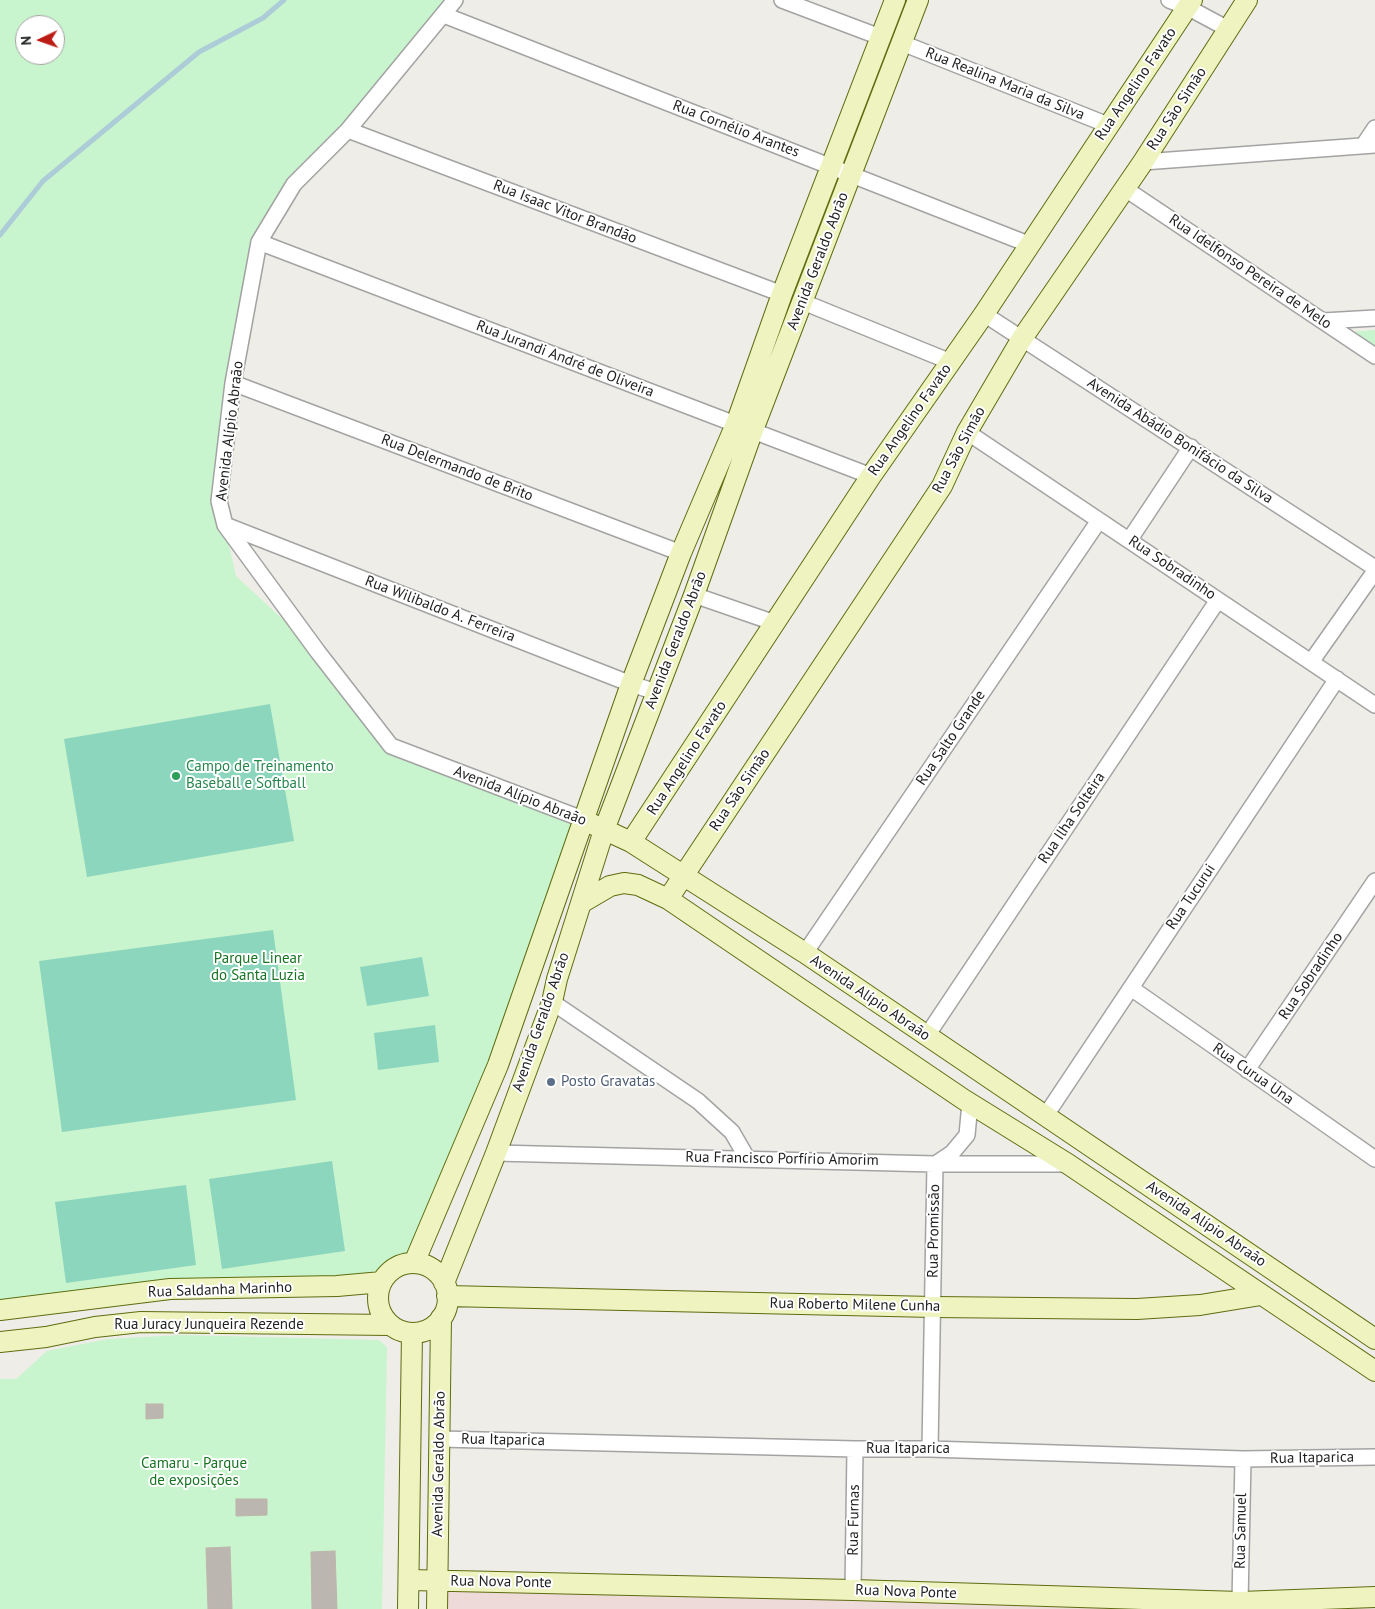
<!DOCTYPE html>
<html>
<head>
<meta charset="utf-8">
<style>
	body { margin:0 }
	#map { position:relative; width:1375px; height:1609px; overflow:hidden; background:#efede7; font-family:"PT Sans",sans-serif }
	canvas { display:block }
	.north { position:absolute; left:15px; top:15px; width:50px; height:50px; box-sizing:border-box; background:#fff; border:1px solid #a5a5a5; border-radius:50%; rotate:267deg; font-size:14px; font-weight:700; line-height:20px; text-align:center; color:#1f1f1f }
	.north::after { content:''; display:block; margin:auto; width:18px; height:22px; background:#bb1d14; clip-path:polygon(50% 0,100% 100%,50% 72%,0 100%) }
</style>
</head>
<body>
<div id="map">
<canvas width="1375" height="1609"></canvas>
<div class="north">N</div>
</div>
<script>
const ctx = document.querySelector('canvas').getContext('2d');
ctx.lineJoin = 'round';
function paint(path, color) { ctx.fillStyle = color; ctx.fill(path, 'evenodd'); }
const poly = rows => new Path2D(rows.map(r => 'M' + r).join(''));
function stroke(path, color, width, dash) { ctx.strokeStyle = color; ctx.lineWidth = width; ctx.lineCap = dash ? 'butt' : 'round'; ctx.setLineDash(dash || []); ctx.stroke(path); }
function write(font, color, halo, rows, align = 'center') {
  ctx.font = font + ' "PT Sans",sans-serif'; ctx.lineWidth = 4; ctx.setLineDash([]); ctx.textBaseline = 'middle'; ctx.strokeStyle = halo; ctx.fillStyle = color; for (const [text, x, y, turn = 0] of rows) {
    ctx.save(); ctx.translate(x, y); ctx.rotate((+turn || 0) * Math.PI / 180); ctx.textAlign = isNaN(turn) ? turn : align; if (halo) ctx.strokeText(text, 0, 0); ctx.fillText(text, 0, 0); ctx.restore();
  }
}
const commercial = poly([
	[437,1580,1375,1597,1375,1609,437,1609]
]);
const park = poly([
	[0,0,455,0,294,184,259,242,219,501,236,576,318,652,391,746,585,820,532,964,406,1256,378,1278,0,1310],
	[25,25,55,25,55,55,25,55],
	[1375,330,1375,348,1350,332],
	[181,1335,379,1340,387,1347,382,1609,0,1609,0,1379,16,1379,47,1351,108,1339]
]);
const pitch = poly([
	[270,704,294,841,87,877,64,739],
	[273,930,296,1100,62,1132,39,961],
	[422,957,429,996,367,1006,360,967],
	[435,1025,439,1062,378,1070,374,1033],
	[332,1161,345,1251,222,1269,209,1179],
	[186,1185,196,1265,66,1283,55,1202]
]);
const stream = poly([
	[0,235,43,181,199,52,263,18,284,0]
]);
const building = poly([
	[146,1404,163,1404,163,1418,146,1419,146,1404],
	[236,1499,267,1499,267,1515,236,1516,236,1499],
	[230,1547,232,1609,208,1609,206,1548,230,1547],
	[335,1551,337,1609,312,1609,311,1552,335,1551]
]);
const street = poly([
	[455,0,348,130,294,184,259,242,233,383,219,501,225,525,318,652,391,746,585,820],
	[782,0,880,37],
	[1169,0,1187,7,1228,29],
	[444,15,1028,244],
	[902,43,1108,125],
	[348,130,782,294],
	[1363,146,1375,128],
	[1143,162,1375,145],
	[1124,188,1375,356],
	[259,242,871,476],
	[803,302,951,362],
	[984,314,1375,568],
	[1323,321,1375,318],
	[233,383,681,553],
	[967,432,1375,705],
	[225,525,631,684,656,692],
	[1130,539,1191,447],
	[694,595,775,623],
	[1311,662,1375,571],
	[805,953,1098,522],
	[1131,988,1375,1159],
	[552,1002,698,1101,732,1132,747,1158],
	[926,1037,1218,600],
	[1247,1070,1375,881],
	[1046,1115,1337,679],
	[496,1153,935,1164,1068,1164],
	[937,1163,952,1153,967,1135,970,1103],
	[440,1439,855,1449,930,1449,1243,1459,1375,1457],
	[930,1449,935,1164],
	[853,1590,855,1449],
	[1240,1602,1243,1459]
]);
const secondary = poly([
	[592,824,631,842,805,953,1375,1339],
	[631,842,871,476,984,314,1192,0],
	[668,899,942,486,967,432,1021,340,1143,162,1247,0],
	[581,903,610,886,624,883,638,885,668,899,963,1099,1068,1164,1375,1371],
	[414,1263,498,1065,631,684,681,553,736,424,782,294,895,0],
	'378 1298a35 35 0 1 1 70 0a35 35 0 1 1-70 0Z',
	[444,1283,496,1153,552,1002,557,979,604,830,694,595,753,430,918,0],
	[447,1296,933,1307,1137,1309,1200,1305,1261,1295],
	[0,1310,170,1289,337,1286,382,1282],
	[0,1342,46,1337,95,1327,141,1322,390,1325],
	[409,1580,853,1590,1240,1602,1375,1597],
	[408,1609,412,1333],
	[437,1609,441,1318]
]);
const markers = [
	[176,776,5,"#2e9e5b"],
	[551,1082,5,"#5c6f8a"]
];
const streetNames = [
	["Rua Realina Maria da Silva",1005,84,22],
	["Rua Angelino Favato",1136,84,-56],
	["Rua São Simão",1177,109,-57],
	["Rua Cornélio Arantes",736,129,21],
	["Rua Isaac Vitor Brandão",565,212,21],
	["Avenida Geraldo Abrão",818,261,-69],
	["Rua Idelfonso Pereira de Melo",1250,272,34],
	["Rua Jurandi André de Oliveira",565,359,21],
	["Rua Angelino Favato",910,420,-55],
	["Avenida Alípio Abraão",230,431,-83],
	["Avenida Abádio Bonifácio da Silva",1180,441,33],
	["Rua São Simão",959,450,-62],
	["Rua Delermando de Brito",457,468,21],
	["Rua Sobradinho",1172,568,34],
	["Rua Wilibaldo A. Ferreira",440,609,21],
	["Avenida Geraldo Abrão",676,640,-69],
	["Rua Salto Grande",951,738,-56],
	["Rua Angelino Favato",687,758,-57],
	["Rua São Simão",740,790,-56],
	["Avenida Alípio Abraão",520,796,21],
	["Rua Ilha Solteira",1072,818,-56],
	["Rua Tucurui",1191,897,-56],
	["Rua Sobradinho",1311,976,-56],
	["Avenida Alípio Abraão",870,998,34],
	["Avenida Geraldo Abrão",541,1022,-71],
	["Rua Curua Una",1253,1074,35],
	["Rua Francisco Porfírio Amorim",782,1159,1],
	["Avenida Alípio Abraão",1206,1224,34],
	["Rua Promissão",934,1231,-89],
	["Rua Saldanha Marinho",220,1290,-2],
	["Rua Roberto Milene Cunha",855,1305,1],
	["Rua Juracy Junqueira Rezende",209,1325],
	["Rua Itaparica",503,1440,1],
	["Rua Itaparica",908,1449],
	["Rua Itaparica",1312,1458,-1],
	["Avenida Geraldo Abrão",439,1464,-89],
	["Rua Furnas",854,1520,-89],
	["Rua Samuel",1241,1531,-89],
	["Rua Nova Ponte",501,1582,1],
	["Rua Nova Ponte",906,1592,2]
];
const leisureNames = [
	["Campo de Treinamento",186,767],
	["Baseball e Softball",186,784]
];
const parkNames = [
	["Parque Linear",258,959],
	["do Santa Luzia",258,976],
	["Camaru - Parque",194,1464],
	["de exposições",194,1481]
];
const serviceNames = [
	["Posto Gravatas",561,1082]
];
paint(commercial, '#eedad8');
paint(park, '#c8f4ce');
paint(pitch, '#8dd6be');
stroke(stream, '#acccd8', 5);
paint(building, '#bcb6b0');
stroke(building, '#bfb5aa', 1);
stroke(street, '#a3a3a3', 18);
stroke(secondary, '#5e6d10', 22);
stroke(street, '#fff', 15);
stroke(secondary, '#eef3c0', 20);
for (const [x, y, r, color] of markers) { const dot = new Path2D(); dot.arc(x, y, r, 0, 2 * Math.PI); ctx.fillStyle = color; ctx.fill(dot); stroke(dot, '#fff', 2); }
write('15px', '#1f1f1f', '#fff', streetNames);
write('15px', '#27864d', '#fff', leisureNames, 'left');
write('15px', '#177423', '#fff', parkNames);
write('15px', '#4e5e75', '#fff', serviceNames, 'left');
</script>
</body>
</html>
